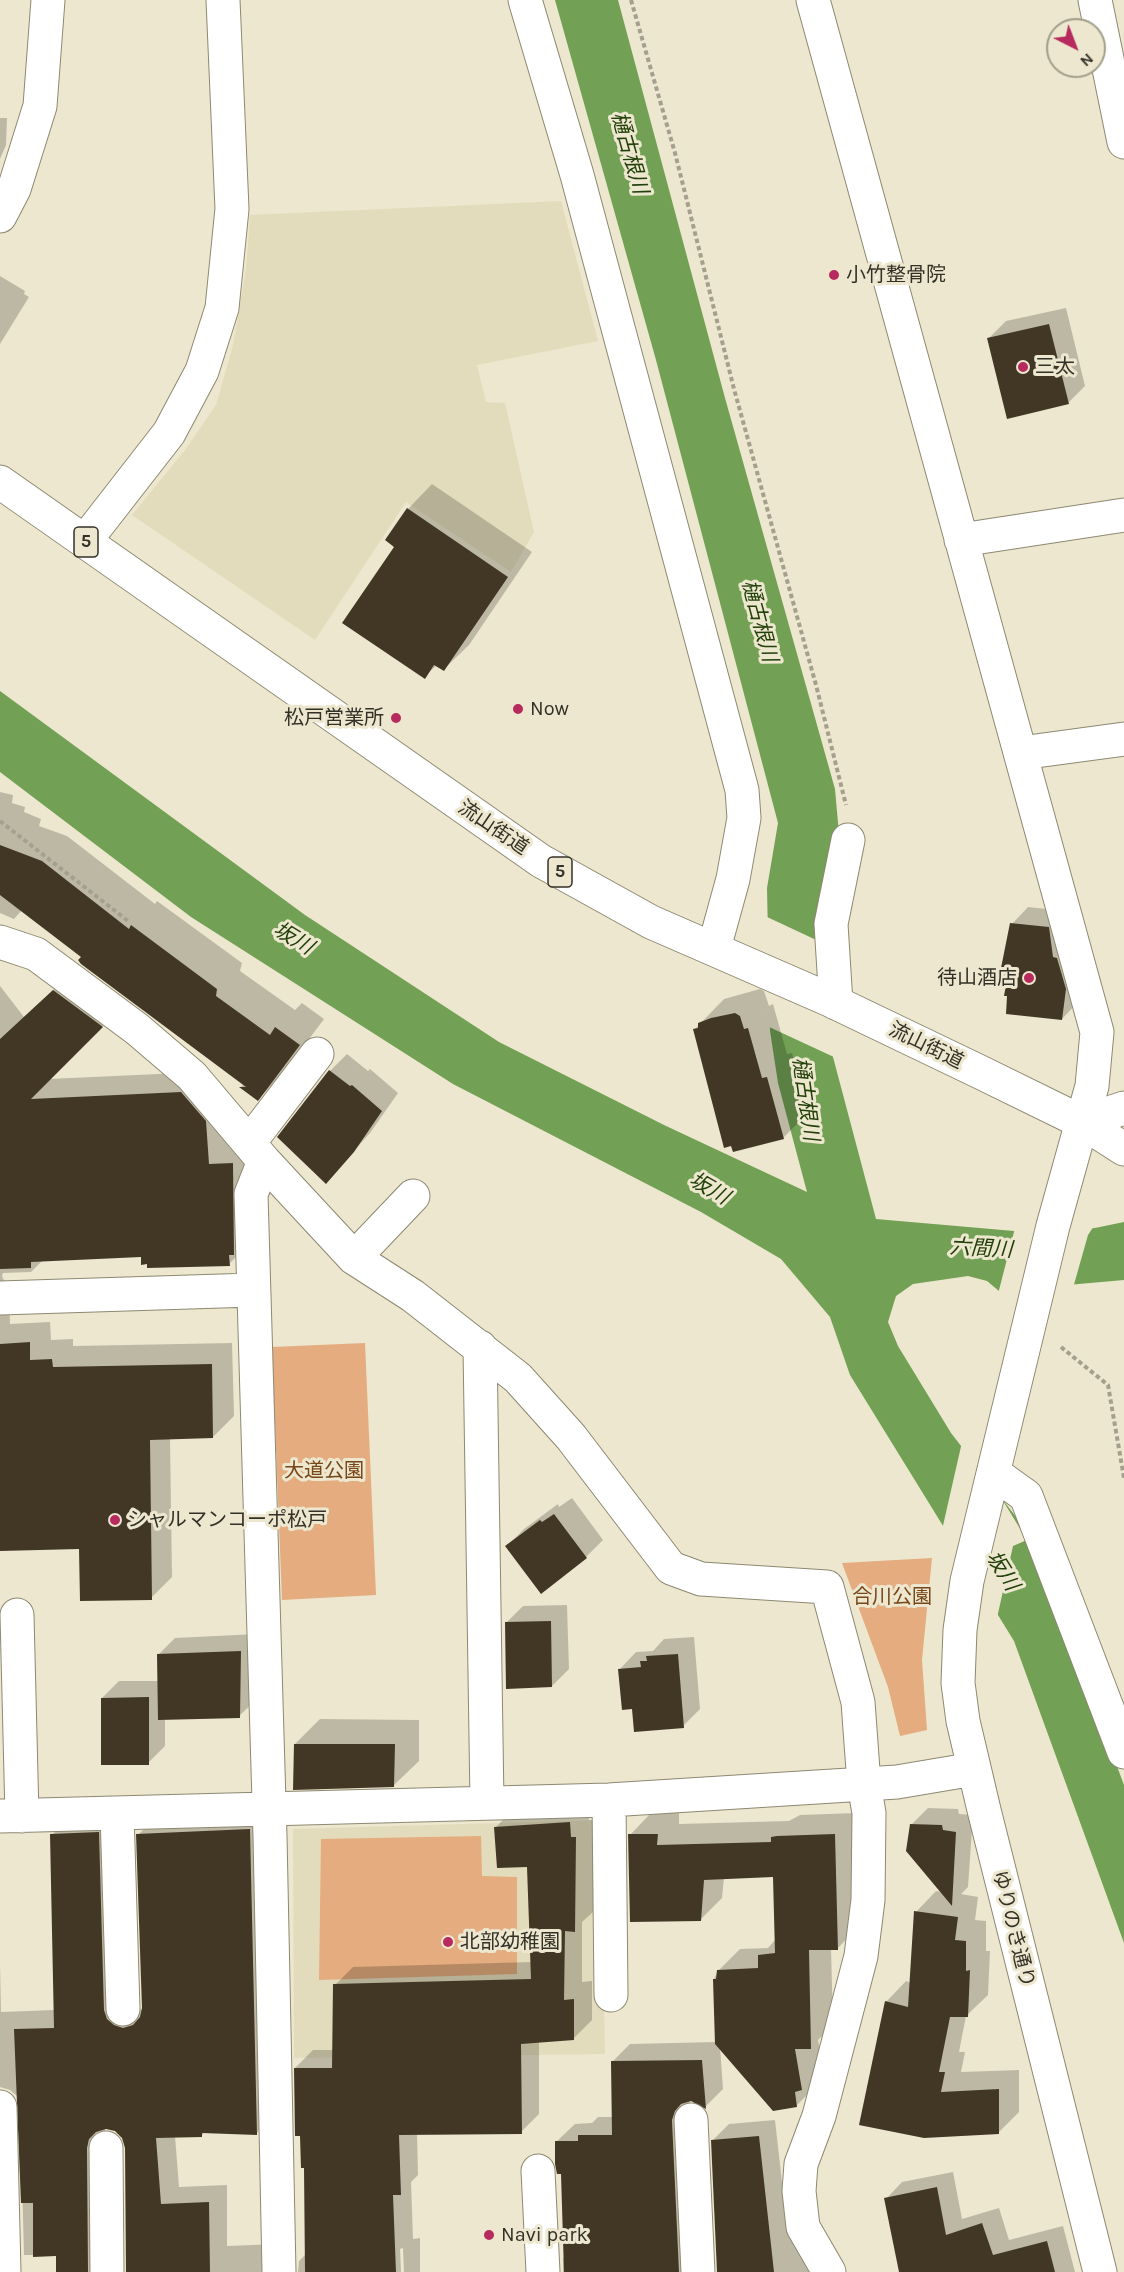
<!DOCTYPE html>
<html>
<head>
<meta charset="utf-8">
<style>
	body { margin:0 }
	#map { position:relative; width:1124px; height:2272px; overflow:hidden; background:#ece7ce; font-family:Karla,sans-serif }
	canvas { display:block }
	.north { position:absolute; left:1046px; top:18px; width:60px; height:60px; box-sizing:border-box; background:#ece7ce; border:2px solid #a29e8b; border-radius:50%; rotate:138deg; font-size:16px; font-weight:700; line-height:24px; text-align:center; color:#333127 }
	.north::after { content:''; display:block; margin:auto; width:21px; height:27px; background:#b72a5e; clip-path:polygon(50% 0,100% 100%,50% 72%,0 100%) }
</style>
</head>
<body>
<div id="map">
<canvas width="1124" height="2272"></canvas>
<div class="north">N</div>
</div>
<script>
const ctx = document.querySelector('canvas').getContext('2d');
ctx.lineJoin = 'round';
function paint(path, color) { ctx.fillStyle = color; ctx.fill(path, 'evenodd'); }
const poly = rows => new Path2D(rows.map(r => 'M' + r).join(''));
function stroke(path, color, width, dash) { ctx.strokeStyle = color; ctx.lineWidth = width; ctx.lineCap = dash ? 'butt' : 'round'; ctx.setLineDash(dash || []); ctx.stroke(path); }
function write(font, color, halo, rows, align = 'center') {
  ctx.font = font + ' Karla,"Noto Sans JP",sans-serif'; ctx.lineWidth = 6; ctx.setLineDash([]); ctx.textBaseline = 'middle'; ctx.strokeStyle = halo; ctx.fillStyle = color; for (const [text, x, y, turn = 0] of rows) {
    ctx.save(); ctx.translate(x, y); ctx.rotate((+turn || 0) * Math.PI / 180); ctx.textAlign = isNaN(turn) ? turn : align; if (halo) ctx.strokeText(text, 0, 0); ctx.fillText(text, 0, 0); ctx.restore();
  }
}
const built = poly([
	[561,201,598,341,477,365,486,402,505,403,534,532,511,572,406,502,315,640,132,515,185,450,216,405,233,345,246,269,250,215],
	[600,1820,605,2054,294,2058,293,1829]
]);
const green = poly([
	[365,1343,376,1595,282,1600,272,1347],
	[932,1558,922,1660,927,1730,900,1736,888,1687,842,1563],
	[481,1836,482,1876,517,1877,517,1974,319,1980,321,1839]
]);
const water = poly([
	[555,0,618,0,725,398,835,789,839,834,822,925,833,1057,876,1219,1014,1231,1095,1228,1124,1222,1124,1280,999,1291,987,1281,968,1276,913,1284,896,1296,888,1322,898,1346,951,1433,1030,1535,1124,1785,1124,1943,1014,1641,850,1375,830,1317,781,1259,701,1212,453,1084,191,917,0,772,0,691,305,915,499,1042,664,1125,807,1192,778,1083,770,1031,767,888,778,823,656,360]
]);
const pier = poly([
	[765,916,827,945,836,1058,767,1026],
	[1094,1226,1088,1235,1073,1288,998,1294,1015,1228],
	[962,1442,986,1473,1027,1540,1013,1546,997,1618,942,1530]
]);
const shadow = poly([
	[0,118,7,118,6,145,0,159],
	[0,276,25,291,24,294,29,297,0,344],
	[1066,308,1085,386,1068,403,989,338,1006,321],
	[432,484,532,552,469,645,444,669,437,665,424,677,396,546,408,509],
	[0,792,13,795,12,803,25,807,24,812,41,819,39,826,67,836,155,904,157,901,242,963,240,971,295,1010,302,1003,324,1019,283,1074,258,1099,241,1087,244,1084,22,910,14,919,0,913],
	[1028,907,1065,911,1078,1002,1062,1019,1012,924],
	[75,970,123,1006,49,1079,202,1072,253,1143,250,1243,229,1264,142,1255,43,1260,31,1272,3,1273,2,1276,9,1291,10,1324,50,1322,51,1340,73,1339,73,1346,232,1343,234,1416,213,1437,170,1438,172,1577,151,1598,80,1548,0,1549,0,986,24,1017],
	[760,989,764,991,769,1006,773,1004,787,1054,792,1053,808,1113,783,1138,695,1029,724,999],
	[347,1054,368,1071,370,1069,398,1093,370,1133,326,1182,279,1137,330,1071],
	[572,1498,603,1540,586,1557,542,1592,507,1546,524,1529,558,1504,559,1507],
	[567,1605,569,1669,552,1686,506,1623,523,1606],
	[257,1634,256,1700,239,1716,165,1718,165,1746,148,1763,102,1698,119,1681,159,1681,158,1655,175,1638],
	[694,1637,700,1709,683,1726,634,1707,620,1669,636,1652,653,1651,664,1639],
	[320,1719,419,1720,419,1761,394,1785,295,1744],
	[588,1805,589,1820,593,1820,593,1912,582,1922,582,1982,592,1981,592,2020,574,2038,539,2041,539,2114,521,2132,417,2133,418,2175,411,2182,413,2239,420,2238,420,2272,404,2272,403,2248,400,2249,401,2272,298,2272,299,2261,306,2254,305,2166,295,2068,313,2050,334,2050,335,1985,353,1967,532,1962,529,1865,496,1827,514,1809],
	[928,1808,958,1809,959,1814,973,1815,968,1887,961,1894,978,1897,975,1920,986,1921,986,1951,990,1951,988,1995,966,2016,959,2052,965,2052,961,2072,1019,2070,1019,2112,999,2132,924,2137,886,2002,906,1981,911,1983,916,1912,936,1891,942,1892,911,1825],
	[268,1812,275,2115,257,2133,205,2132,202,2135,175,2136,179,2187,227,2185,227,2246,278,2244,294,2272,127,2272,126,2148,124,2138,117,2131,105,2128,106,2253,121,2272,58,2272,58,2255,24,2255,20,2106,17,2096,10,2090,0,2087,0,1963,1,2012,55,2010,52,1835,70,1817,116,1815,132,2008,143,2010,138,1835,156,1817],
	[651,1813,679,1813,679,1824,789,1821,800,1815,856,1813,859,1926,838,1948,831,1948,833,2025,818,2040,823,2067,818,2084,796,2106,720,2047,723,2089,705,2107,690,2099,697,2254,702,2272,563,2272,563,2258,565,2256,563,2173,556,2142,575,2124,592,2123,598,2117,613,2117,612,2062,630,2044,717,2042,714,1979,718,1971,740,1949,768,1948,776,1939,774,1875,724,1877,722,1898,701,1919,630,1835],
	[775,2120,788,2236,809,2237,815,2272,718,2272,712,2141,729,2124],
	[953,2172,962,2219,999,2208,1009,2240,1063,2226,1075,2272,920,2272,886,2199,902,2182]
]);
const building = poly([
	[1049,324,1069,404,1007,419,987,338],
	[407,508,508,577,444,671,434,665,425,679,342,623,394,547,385,540],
	[0,845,42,861,129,929,131,925,217,989,216,996,270,1035,275,1027,300,1045,258,1101,239,1087,246,1087,81,964,78,960,81,957,0,895],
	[1010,923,1049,927,1053,957,1057,958,1066,989,1062,1020,1006,1014,1007,996,1004,996,1007,979,999,978],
	[53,990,103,1027,31,1099,181,1092,206,1121,209,1164,233,1163,234,1255,229,1255,230,1266,147,1268,147,1264,141,1265,141,1257,31,1262,31,1268,0,1269,0,1039],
	[735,1013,740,1016,744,1029,748,1028,762,1078,767,1077,784,1139,733,1152,731,1146,724,1148,693,1029,698,1028,698,1023,711,1018],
	[329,1070,350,1086,352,1085,382,1111,354,1152,326,1184,277,1137],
	[30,1342,30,1360,52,1359,53,1367,212,1364,213,1438,150,1440,152,1600,80,1601,79,1549,0,1551,0,1344],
	[554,1514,587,1558,541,1594,505,1546,540,1520,542,1522],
	[551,1621,552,1687,506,1689,505,1622],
	[241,1651,240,1718,158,1720,157,1654],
	[678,1654,684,1728,634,1732,632,1709,622,1710,618,1669,641,1667,640,1661,647,1661,646,1656],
	[149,1697,149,1765,101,1765,101,1698],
	[294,1744,395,1744,394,1787,293,1790],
	[570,1822,571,1837,576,1837,575,1932,565,1931,564,2000,574,1999,574,2040,521,2044,522,2134,399,2135,401,2195,393,2195,396,2272,305,2272,304,2168,301,2168,300,2136,295,2136,294,2068,332,2068,333,1984,531,1979,527,1867,497,1868,494,1827],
	[910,1824,942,1825,943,1830,956,1832,952,1906,906,1851],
	[250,1829,257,2135,202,2133,202,2137,156,2138,161,2204,209,2202,210,2272,126,2272,125,2148,122,2138,115,2131,106,2129,96,2132,89,2139,87,2148,88,2272,56,2272,56,2256,33,2257,33,2203,21,2203,14,2029,54,2028,50,1834,99,1832,104,2010,107,2019,114,2025,123,2028,133,2025,140,2017,142,2008,136,1834],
	[628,1834,658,1834,657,1845,771,1842,771,1837,777,1836,835,1834,838,1950,809,1950,811,2049,795,2049,802,2090,795,2092,797,2107,773,2111,715,2044,713,1979,716,1979,717,1970,758,1968,758,1955,775,1953,773,1877,704,1880,701,1921,630,1922],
	[914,1911,958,1917,955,1940,966,1941,966,1971,970,1970,968,2017,950,2017,939,2072,945,2072,941,2092,999,2089,999,2134,924,2138,859,2125,885,2001,908,2007],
	[702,2060,706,2109,691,2101,681,2104,675,2111,672,2120,679,2272,564,2272,561,2174,557,2174,555,2164,555,2141,578,2141,578,2135,612,2135,611,2061],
	[759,2136,774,2272,717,2272,711,2140],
	[937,2187,946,2235,982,2223,993,2255,1047,2241,1055,2272,899,2272,884,2198]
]);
const path = poly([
	[631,0,675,153,734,389,816,685,846,805],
	[0,821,128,921],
	[1061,1347,1108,1385,1124,1478]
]);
const minor = poly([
	[525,0,577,175,742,790,744,818,733,879,714,948],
	[813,0,1097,1032,1092,1086,1053,1226,967,1581,960,1630,958,1683,963,1721,984,1810,1100,2272],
	[1095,0,1124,142],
	[0,216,14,189,40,106,48,0],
	[961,540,1124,515],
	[85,541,169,433,202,371,222,308,232,209,223,0],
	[1021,753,1124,739],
	[0,942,36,954,137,1029,192,1076,264,1161,354,1258,413,1296,518,1378,571,1437,671,1568,701,1579,827,1587,858,1702,864,1784,869,1813,868,1900,861,1956,819,2116,801,2164,799,2191,803,2227,829,2272],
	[836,1003,831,924,848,840],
	[249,1143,317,1054],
	[264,1161,251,1194,270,1836,279,2272],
	[354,1258,413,1196],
	[0,1298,253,1290],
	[480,1347,487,1803],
	[994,1473,1026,1496,1124,1752],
	[17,1615,22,1816],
	[609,1800,611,1995],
	[117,1813,123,2009],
	[0,1816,609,1800,897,1782,974,1769],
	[0,2107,4,2272],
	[691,2120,698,2272],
	[106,2148,107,2272],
	[538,2171,543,2272]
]);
const major = poly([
	[0,482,541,861,651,922,830,1000,980,1072,1082,1122,1124,1149],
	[1082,1122,1124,1108]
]);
const markers = [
	[834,275,6,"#b72a5e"],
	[1023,367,6,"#b72a5e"],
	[518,709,6,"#b72a5e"],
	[396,718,6,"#b72a5e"],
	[1029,978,6,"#b72a5e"],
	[115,1520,6,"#b72a5e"],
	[448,1942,6,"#b72a5e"],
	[489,2235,6,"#b72a5e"]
];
const shields = [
	[86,542,24],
	[560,872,24]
];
const shieldNames = [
	["5",86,542],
	["5",560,872]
];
const poiNames = [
	["小竹整骨院",846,275],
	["三太",1035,367],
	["Now",530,709],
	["松戸営業所",384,718,"right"],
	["待山酒店",1017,978,"right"],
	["シャルマンコーポ松戸",127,1520],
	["北部幼稚園",460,1942],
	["Navi park",501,2235]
];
const streetNames = [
	["流山街道",493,828,34],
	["流山街道",926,1046,26],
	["ゆりのき通り",1013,1929,76]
];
const parkNames = [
	["大道公園",324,1471],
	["合川公園",892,1597]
];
const waterNames = [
	["樋古根川",629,153,74],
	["樋古根川",759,621,75],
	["坂川",293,939,31],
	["樋古根川",805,1099,82],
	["坂川",709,1189,30],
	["六間川",981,1249,3],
	["坂川",1002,1571,58]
];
paint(built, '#e3dcbc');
paint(green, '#e4ac7f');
paint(water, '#72a054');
paint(pier, '#ece7ce');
paint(shadow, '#0003');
paint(building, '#423725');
stroke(minor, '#8d8872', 35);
stroke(major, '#8d8872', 35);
stroke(path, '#a4a08d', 4, [4.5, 3]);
stroke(minor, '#fff', 33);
stroke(major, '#fff', 33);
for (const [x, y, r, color] of markers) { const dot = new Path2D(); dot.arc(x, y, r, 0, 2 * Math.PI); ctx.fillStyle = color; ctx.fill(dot); stroke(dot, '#ece7ce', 2); }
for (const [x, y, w] of shields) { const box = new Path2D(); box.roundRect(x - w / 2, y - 15, w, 30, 4.5); ctx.fillStyle = '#ece7ce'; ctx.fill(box); stroke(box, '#333127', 1.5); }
write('bold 18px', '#333127', null, shieldNames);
write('20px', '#333127', '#ece7ce', poiNames, 'left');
write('20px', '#333127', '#ece7ce', streetNames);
write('20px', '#77471a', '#ece7ce', parkNames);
write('italic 21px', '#224009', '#ece7ce', waterNames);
</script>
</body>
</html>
